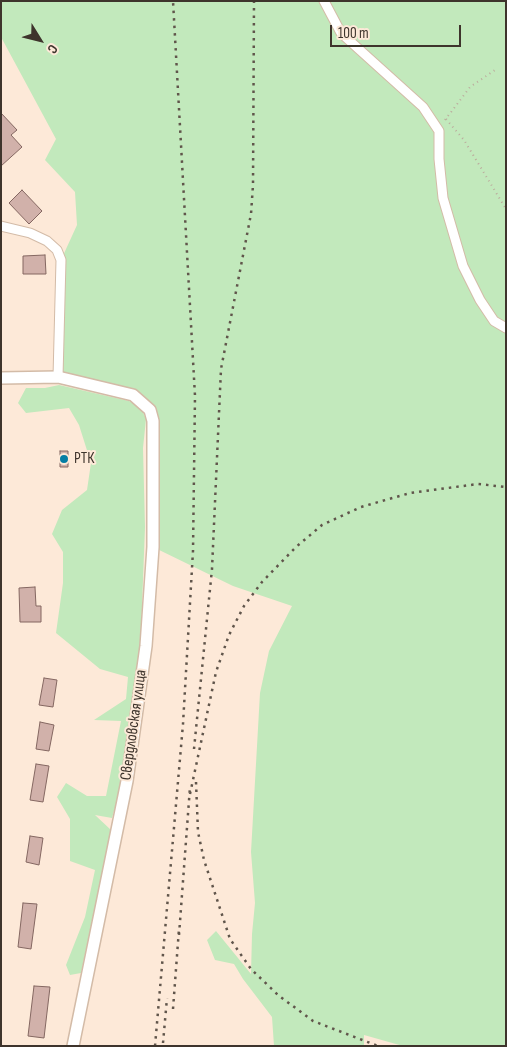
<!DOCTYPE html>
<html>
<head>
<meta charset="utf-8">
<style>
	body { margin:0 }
	#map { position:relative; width:507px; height:1047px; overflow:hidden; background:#fde9d8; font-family:"Sofia Sans Condensed",sans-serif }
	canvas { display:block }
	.frame { position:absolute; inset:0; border:2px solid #3e342c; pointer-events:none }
	.north { position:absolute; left:15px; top:15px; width:50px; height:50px; -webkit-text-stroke:4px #fde9d8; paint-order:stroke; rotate:126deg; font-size:14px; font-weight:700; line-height:20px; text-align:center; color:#3e342c }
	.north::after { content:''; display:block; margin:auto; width:18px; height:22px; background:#3e342c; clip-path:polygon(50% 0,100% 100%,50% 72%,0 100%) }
	.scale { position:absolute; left:330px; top:25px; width:131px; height:22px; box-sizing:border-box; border:2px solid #3e342c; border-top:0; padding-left:6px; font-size:15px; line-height:18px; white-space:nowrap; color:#3e342c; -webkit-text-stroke:4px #fde9d8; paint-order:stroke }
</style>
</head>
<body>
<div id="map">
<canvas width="507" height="1047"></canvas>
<div class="frame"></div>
<div class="north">С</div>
<div class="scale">100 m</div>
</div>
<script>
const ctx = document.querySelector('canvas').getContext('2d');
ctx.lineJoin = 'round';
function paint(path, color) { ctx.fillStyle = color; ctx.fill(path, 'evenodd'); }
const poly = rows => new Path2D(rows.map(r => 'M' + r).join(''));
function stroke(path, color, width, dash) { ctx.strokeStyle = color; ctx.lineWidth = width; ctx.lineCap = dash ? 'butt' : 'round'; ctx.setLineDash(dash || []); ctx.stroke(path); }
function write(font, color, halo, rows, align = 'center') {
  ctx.font = font + ' "Sofia Sans Condensed",sans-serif'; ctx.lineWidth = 4; ctx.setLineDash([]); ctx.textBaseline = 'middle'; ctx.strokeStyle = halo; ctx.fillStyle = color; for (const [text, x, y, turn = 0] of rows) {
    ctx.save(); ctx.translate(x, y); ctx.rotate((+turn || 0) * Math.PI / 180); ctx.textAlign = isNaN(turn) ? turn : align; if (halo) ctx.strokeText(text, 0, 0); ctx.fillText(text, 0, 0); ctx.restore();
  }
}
const green = poly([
	[1,1,506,1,506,1046,403,1046,364,1035,364,1046,274,1046,272,1017,243,979,234,964,215,960,207,940,216,931,251,974,252,934,255,903,251,852,260,693,269,651,292,606,233,586,153,547,153,421,142,402,58,377,61,260,77,225,75,192,45,160,56,139,1,37],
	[59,385,129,401,141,408,146,419,143,448,145,527,140,659,121,786,112,818,95,815,111,830,81,973,70,975,66,965,85,917,95,870,70,861,70,819,57,797,66,783,87,796,106,796,121,721,94,720,126,699,128,677,100,669,56,633,63,583,63,552,52,534,62,510,87,490,91,463,79,425,69,408,26,413,18,403,26,388,45,388]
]);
const building = poly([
	[1,113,17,130,11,135,22,147,1,166,1,113],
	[22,190,42,211,29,224,9,203,22,190],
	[45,255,46,274,23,274,23,256,45,255],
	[60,451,68,451,68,467,60,467,60,451],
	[35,587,36,606,41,606,41,622,20,622,19,588,35,587],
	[44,678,57,680,53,707,39,705,44,678],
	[40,722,54,725,49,751,36,749,40,722],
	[36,764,49,766,43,802,30,800,36,764],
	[30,836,43,838,39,865,26,862,30,836],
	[23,903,37,904,31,949,18,947,23,903],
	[34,986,50,987,44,1038,28,1036,34,986]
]);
const path = poly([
	[446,119,464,140,506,209],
	[445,120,470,87,495,70]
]);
const minor = poly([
	[324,1,341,33,423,107,439,131,439,159,443,198,463,266,480,300,494,321,506,328],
	[1,226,30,233,47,241,57,250,61,260,58,377]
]);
const major = poly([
	[1,378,58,377,133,395,150,410,153,421,153,547,146,646,127,781,73,1046]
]);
const rail = poly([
	[194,749,212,569,221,369,251,214,253,185,254,1],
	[196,782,198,832,204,860,230,939,251,969,278,995,313,1021,378,1046],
	[190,794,216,672,229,635,244,606,262,582,296,547,322,525,361,507,410,493,478,484,506,487],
	[179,935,190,787],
	[173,1009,179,929],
	[163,1043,167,998],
	[155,1046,183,724,193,551,195,396,173,1]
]);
const markers = [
	[64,459,5,"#057da4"]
];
const poiNames = [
	["РТК",74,459]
];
const streetNames = [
	["Свердловская улица",134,725,-82]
];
paint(green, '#c2e9bc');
paint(building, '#d1b1aa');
stroke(building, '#846761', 1);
stroke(minor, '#d3bba7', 11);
stroke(major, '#d3bba7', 14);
stroke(path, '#bbaa9c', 2, [1, 4]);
stroke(minor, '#fff', 9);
stroke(major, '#fff', 11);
stroke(rail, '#60554b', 2.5, [2.5, 5]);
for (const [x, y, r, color] of markers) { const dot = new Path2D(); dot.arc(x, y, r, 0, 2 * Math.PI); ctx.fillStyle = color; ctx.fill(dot); stroke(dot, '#fde9d8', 2); }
write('16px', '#3e342c', '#fde9d8', poiNames, 'left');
write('16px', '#3e342c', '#fde9d8', streetNames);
</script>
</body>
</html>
